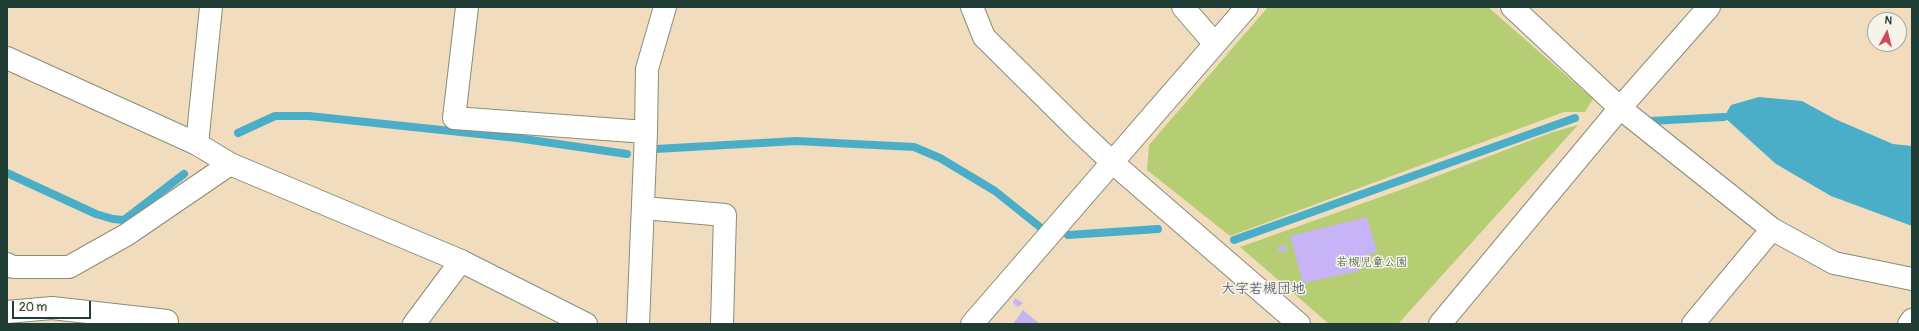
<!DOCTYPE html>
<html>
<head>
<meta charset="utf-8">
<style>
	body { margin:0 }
	#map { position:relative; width:1919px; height:331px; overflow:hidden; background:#f1ddbd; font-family:Pangolin,sans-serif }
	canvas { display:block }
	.frame { position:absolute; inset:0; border:8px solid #1f3d34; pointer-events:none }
	.north { position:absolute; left:1867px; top:12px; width:40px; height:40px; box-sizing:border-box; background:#f7f3e8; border:1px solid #a1aaa0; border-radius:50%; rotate:7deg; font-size:11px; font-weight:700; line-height:16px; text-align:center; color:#1f3d34 }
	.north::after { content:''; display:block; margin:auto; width:14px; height:18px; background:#d1495b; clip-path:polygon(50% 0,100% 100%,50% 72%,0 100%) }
	.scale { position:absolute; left:12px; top:301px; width:79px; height:18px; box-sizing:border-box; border:2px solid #1f3d34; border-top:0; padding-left:5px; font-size:12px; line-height:14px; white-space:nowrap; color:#1f3d34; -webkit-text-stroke:3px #f7f3e8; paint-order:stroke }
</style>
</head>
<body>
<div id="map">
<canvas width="1919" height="331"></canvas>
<div class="frame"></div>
<div class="north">N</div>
<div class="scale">20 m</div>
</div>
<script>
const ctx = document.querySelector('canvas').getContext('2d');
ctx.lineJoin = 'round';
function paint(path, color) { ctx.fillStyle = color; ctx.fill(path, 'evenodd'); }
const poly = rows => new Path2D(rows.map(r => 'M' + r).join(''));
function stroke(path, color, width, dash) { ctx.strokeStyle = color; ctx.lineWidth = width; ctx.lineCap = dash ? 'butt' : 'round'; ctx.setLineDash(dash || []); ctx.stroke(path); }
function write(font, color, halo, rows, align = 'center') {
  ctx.font = font + ' Pangolin,"Klee One",sans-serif'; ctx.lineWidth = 3; ctx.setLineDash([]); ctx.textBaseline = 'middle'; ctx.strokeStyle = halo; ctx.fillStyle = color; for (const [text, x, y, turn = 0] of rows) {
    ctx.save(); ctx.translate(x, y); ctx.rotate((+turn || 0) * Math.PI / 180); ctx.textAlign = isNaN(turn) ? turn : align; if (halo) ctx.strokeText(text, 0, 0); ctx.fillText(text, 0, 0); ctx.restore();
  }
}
const green = poly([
	[1268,7,1488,7,1593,99,1585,112,1564,112,1230,236,1147,170,1149,145],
	[1578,125,1398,324,1329,324,1240,247,1403,189,1550,133]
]);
const water = poly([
	[1759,97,1802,101,1835,119,1893,144,1912,146,1912,226,1831,196,1776,164,1724,117,1731,105]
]);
const stream = poly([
	[1651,121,1724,117],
	[238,133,275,116,309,116,517,138,627,154],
	[656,149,796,141,914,147,940,158,995,191,1040,227],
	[7,173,96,214,113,219,124,220,184,174],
	[1068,235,1158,229],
	[1234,240,1575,118]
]);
const building = poly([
	[1367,217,1377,252,1367,255,1367,261,1358,262,1359,271,1303,283,1290,236],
	[1286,245,1287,251,1279,252,1277,248],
	[1015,298,1023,303,1018,307,1013,303],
	[1023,310,1040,324,1013,324]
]);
const street = poly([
	[467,7,454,118,646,132,638,324],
	[1183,7,1215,44],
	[1512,7,1620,108,1772,229,1834,263,1912,279],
	[646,132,647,69,665,7],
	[197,144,211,7],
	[643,208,725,215,722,324],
	[7,264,13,267,69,267,126,235,230,164],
	[7,312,52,308,167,321,167,324],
	[414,324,461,261],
	[972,324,1247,7],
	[1693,324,1772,229],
	[1909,324,1912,320]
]);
const secondary = poly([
	[972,7,984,37,1078,130,1112,162,1299,324],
	[7,58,197,144,230,164,461,261,586,324],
	[1440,324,1620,108,1709,7]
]);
const parkNames = [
	["若槻児童公園",1372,263]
];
const quarterNames = [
	["大字若槻団地",1263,289]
];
paint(green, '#b5ce73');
paint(water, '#4aaec9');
stroke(stream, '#4aaec9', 8);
paint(building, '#c6b4f7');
stroke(street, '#888d78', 24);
stroke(secondary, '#888d78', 24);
stroke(street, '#fff', 22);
stroke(secondary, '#fff', 22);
write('12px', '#3d5a41', '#f7f3e8', parkNames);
write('bold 14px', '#596778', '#f7f3e8', quarterNames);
</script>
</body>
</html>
